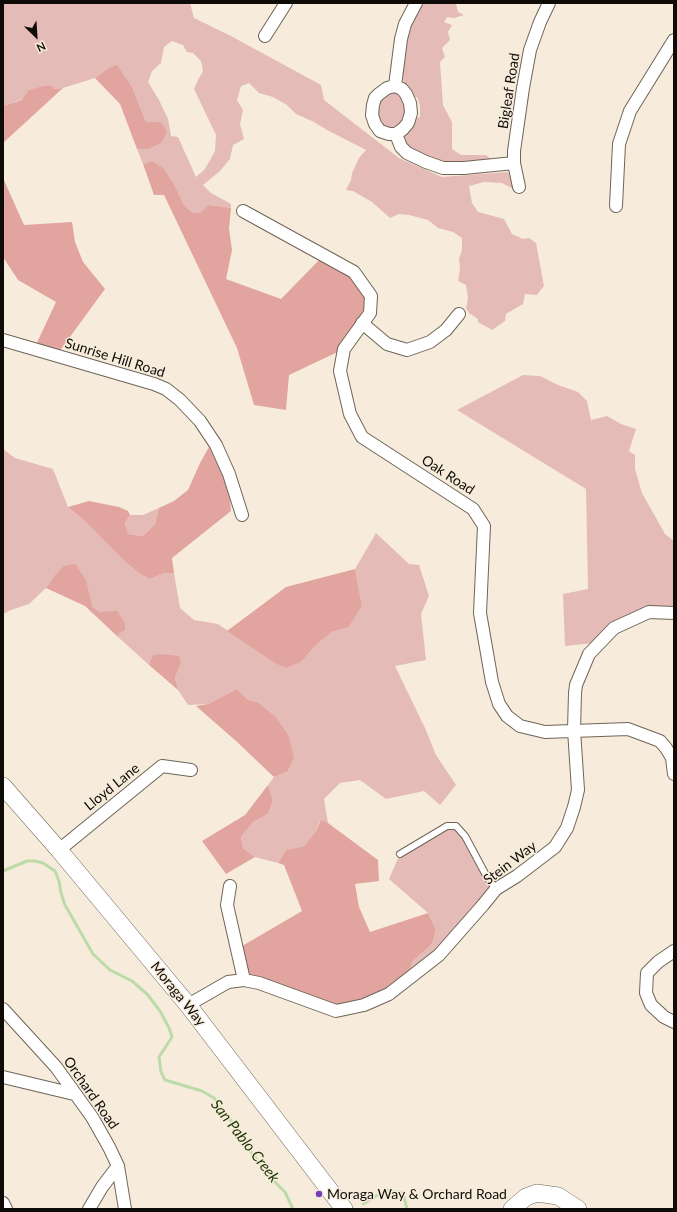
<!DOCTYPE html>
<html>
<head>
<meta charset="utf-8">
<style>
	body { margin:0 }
	#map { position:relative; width:677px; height:1212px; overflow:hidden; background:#f7ecdc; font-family:Lato,sans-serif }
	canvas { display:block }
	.frame { position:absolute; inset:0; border:4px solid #0f0c07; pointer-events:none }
	.north { position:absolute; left:16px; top:16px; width:40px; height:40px; -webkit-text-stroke:3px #f7ecdc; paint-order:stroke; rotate:155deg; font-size:11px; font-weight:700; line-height:16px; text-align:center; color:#0f0c07 }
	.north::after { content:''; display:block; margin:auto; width:14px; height:18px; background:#0f0c07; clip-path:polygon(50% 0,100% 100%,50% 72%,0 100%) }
</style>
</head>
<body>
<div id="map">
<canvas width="677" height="1212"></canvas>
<div class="frame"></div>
<div class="north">N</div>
</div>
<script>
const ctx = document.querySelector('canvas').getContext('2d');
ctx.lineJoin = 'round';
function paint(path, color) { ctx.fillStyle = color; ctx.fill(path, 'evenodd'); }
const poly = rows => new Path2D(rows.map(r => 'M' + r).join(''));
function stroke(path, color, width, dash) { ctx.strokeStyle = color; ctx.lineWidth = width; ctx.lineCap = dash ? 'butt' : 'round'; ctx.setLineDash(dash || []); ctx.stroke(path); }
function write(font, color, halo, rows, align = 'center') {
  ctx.font = font + ' Lato,sans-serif'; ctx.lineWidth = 3; ctx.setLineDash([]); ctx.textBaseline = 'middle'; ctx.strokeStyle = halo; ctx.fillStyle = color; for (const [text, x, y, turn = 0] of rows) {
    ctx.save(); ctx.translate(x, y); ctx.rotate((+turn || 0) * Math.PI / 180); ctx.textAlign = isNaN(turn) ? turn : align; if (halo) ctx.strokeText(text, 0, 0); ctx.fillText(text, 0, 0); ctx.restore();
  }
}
const green = poly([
	[3,3,190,3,194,18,231,36,321,85,324,100,399,158,442,177,508,172,517,191,502,183,484,182,469,186,472,203,478,212,504,219,512,234,523,239,529,238,536,243,544,286,537,295,525,294,523,304,506,314,505,321,492,330,478,322,478,319,469,313,466,308,468,298,466,285,458,281,460,269,459,259,462,250,462,238,453,232,438,228,428,220,409,215,399,214,390,218,372,202,353,191,346,190,351,180,352,173,359,158,366,150,327,130,312,121,296,114,287,105,273,97,259,93,249,83,241,86,237,100,243,110,240,124,244,139,233,145,230,159,220,171,203,185,211,193,231,204,231,208,219,206,210,205,200,213,193,213,184,205,175,186,152,161,143,164,137,149,149,149,146,122,133,89,107,69,95,78,63,88,53,89,3,106],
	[172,41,183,45,187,52,193,53,201,61,203,71,198,80,194,89,216,135,215,151,205,169,196,177,178,137,171,136,168,119,159,100,148,82,152,71,161,63,164,47],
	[423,3,457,3,456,4,458,12,464,15,454,18,447,17,444,22,452,25,448,32,450,40,442,48,445,57,440,62,443,105,452,122,452,149,461,155,486,155,492,160,461,164,438,162,406,147,402,136,412,125,416,118,420,117,420,106,417,97,414,97,404,82,401,72,405,47,412,21],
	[392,91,402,96,407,105,406,118,399,128,390,131,381,125,376,114,377,104,382,98],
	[523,375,540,376,558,385,578,392,587,401,591,420,607,416,621,424,636,429,629,451,635,455,635,469,642,493,665,534,674,541,674,607,647,608,593,643,565,646,563,594,588,589,586,489,457,410],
	[3,449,15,458,53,469,68,507,85,521,124,561,140,574,150,579,165,573,174,573,180,608,194,620,218,624,273,662,301,662,315,646,332,632,349,627,362,606,355,569,376,533,409,564,419,565,429,596,421,614,426,660,395,666,425,728,436,755,456,785,440,805,424,791,386,799,360,780,340,783,324,799,328,823,320,821,316,831,304,846,286,850,278,863,255,857,243,848,241,837,253,822,268,814,273,801,268,785,274,777,287,772,288,734,276,717,258,702,248,700,237,689,208,704,188,705,178,690,175,678,181,663,160,654,151,659,149,665,118,637,119,633,100,612,55,575,46,588,29,604,11,610,3,614],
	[159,508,155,524,143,536,128,534,125,523,130,515,143,515],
	[447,826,456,826,496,889,405,981,413,961,432,944,436,930,428,913,389,879,400,854]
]);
const forest = poly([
	[117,65,133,89,146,122,160,122,167,131,162,142,149,149,137,149,120,104,95,78,107,69],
	[44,86,52,86,54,89,63,88,3,143,3,106,22,100,29,90],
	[152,161,163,168,175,186,184,205,193,213,200,213,209,205,219,206,231,208,229,228,232,250,226,279,281,299,324,255,354,272,371,296,370,313,344,349,289,375,286,410,254,405,237,348,164,195,154,195,143,164],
	[3,178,24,225,72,222,75,242,83,262,105,289,56,356,34,349,56,302,18,280,3,257],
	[209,447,229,487,231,511,172,558,174,573,165,573,150,579,140,574,124,561,85,521,68,507,89,501,119,507,128,511,130,515,125,523,128,534,143,536,155,524,159,508,174,501,188,490,200,463],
	[75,564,86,580,92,606,100,612,117,611,123,620,125,624,125,630,119,633,118,637,85,606,46,588,55,575,64,566],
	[355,569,362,606,349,627,332,632,315,646,301,662,286,668,273,662,227,631,286,587],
	[160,654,179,656,181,663,175,678,178,690,149,665,151,659,154,655],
	[237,689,248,700,258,702,276,717,288,734,294,758,287,772,274,777,236,741,196,706,208,704],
	[268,785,273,801,268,814,253,822,241,837,243,848,255,857,226,874,202,841,245,815],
	[321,820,328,823,378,860,379,881,355,884,359,907,370,932,428,913,436,930,432,944,413,961,405,981,336,1011,244,980,237,949,302,911,284,865,278,863,286,850,304,846,316,831]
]);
const stream = poly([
	[3,871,27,861,35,861,43,863,55,871,59,881,61,893,65,905,93,954,110,970,132,981,147,994,160,1011,169,1028,172,1037,159,1057,161,1072,165,1080,202,1091,214,1098,240,1133,248,1148,270,1177,285,1192,293,1209],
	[363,1204,386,1190,403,1193,407,1209]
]);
const lane = poly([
	[400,854,447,826,456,826,465,836,487,877,496,889]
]);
const street = poly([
	[265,36,286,3],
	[395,86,402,89,406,94,410,103,411,113,408,123,403,129,396,134,389,134,380,131,375,124,372,115,373,105,375,98,379,94,387,88,395,86],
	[395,86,401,39,405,24,416,3],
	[396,134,401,147,407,153,426,162,443,168,464,168,514,163],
	[519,187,514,163,514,151,523,88,530,50,540,22,549,3],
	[616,206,619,144,630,111,674,40],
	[243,211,354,272,371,296,370,313,344,349,340,371,350,414,362,437,473,509,484,526,480,613,492,682,499,704,507,716,520,726,545,732,628,729,660,741,666,748,672,758,674,774],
	[362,323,387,344,407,350,430,342,446,330,459,314],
	[3,340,154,384,166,389,180,400,200,421,216,445,229,474,242,515],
	[59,850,162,766,191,770],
	[230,886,227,905,244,980],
	[674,951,658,962,647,973,646,993,651,1005,664,1017,674,1022],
	[188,1005,228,982,244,980,259,983,336,1011,364,1005,389,994,439,955,483,905,496,889,517,876,555,847,567,828,574,807,578,790,574,730,575,693,576,685,589,654,614,628,649,612,674,613],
	[3,1009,56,1067,92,1117,109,1147,118,1166,125,1209],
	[3,1077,74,1094],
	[3,1203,6,1209],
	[89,1209,102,1187,118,1166]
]);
const secondary = poly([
	[3,786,59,850,188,1005,344,1209],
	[512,1209,526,1197,537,1193,558,1196,578,1209]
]);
const markers = [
	[319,1194,4,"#763fb5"]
];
const streetNames = [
	["Bigleaf Road",509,91,-81],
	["Sunrise Hill Road",115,358,17],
	["Oak Road",448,475,33],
	["Lloyd Lane",112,787,-39],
	["Stein Way",510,863,-37],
	["Moraga Way",178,994,51],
	["Orchard Road",91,1093,55]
];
const poiNames = [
	["Moraga Way & Orchard Road",327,1194]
];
const waterNames = [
	["San Pablo Creek",245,1141,52]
];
paint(green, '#e4bbb7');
paint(forest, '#e1a49f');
stroke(stream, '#bddba9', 3);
stroke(lane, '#6e6557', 8);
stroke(street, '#6e6557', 14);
stroke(secondary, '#6e6557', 18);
stroke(lane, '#fff', 6);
stroke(street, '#fff', 12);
stroke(secondary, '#fff', 17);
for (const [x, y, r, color] of markers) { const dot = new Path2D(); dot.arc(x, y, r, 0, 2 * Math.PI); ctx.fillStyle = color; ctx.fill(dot); stroke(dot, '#f7ecdc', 1.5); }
write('14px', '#0f0c07', '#f7ecdc', streetNames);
write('14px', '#0f0c07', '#f7ecdc', poiNames, 'left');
write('italic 15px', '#1b3501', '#f7ecdc', waterNames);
</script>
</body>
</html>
